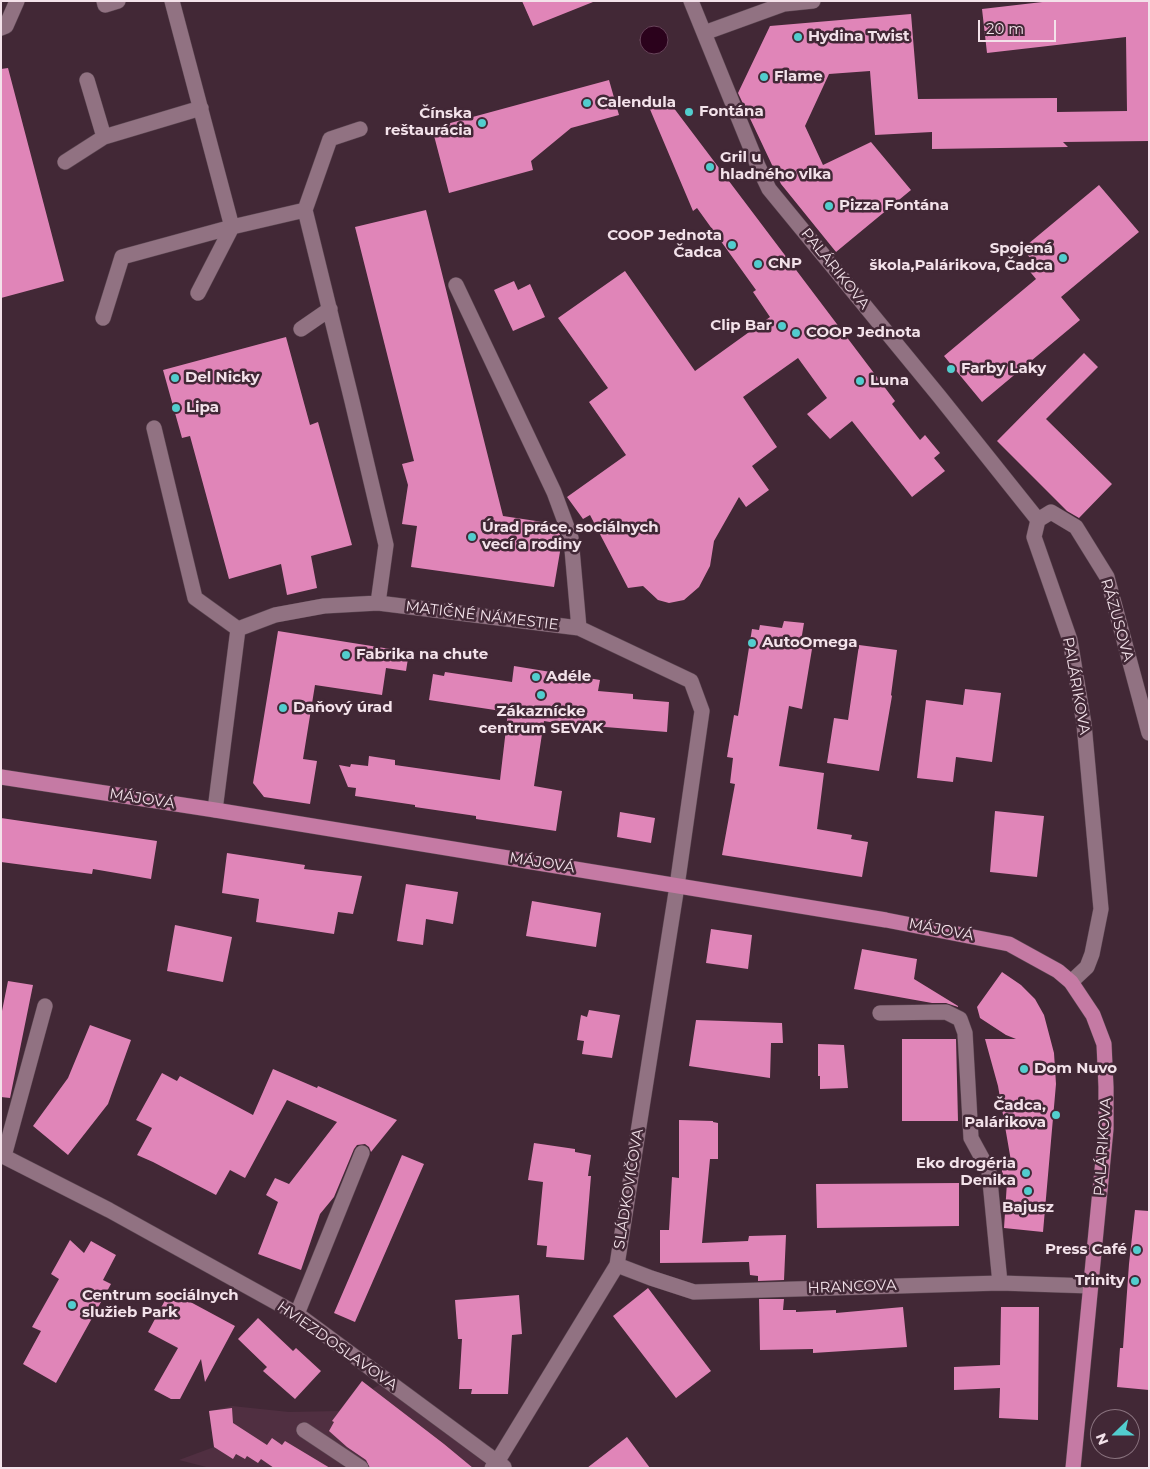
<!DOCTYPE html>
<html>
<head>
<meta charset="utf-8">
<style>
	body { margin:0 }
	#map { position:relative; width:1150px; height:1469px; overflow:hidden; background:#422836; font-family:Montserrat,sans-serif }
	canvas { display:block }
	.frame { position:absolute; inset:0; border:2px solid #f3e2ea; pointer-events:none }
	.north { position:absolute; left:1090px; top:1409px; width:50px; height:50px; box-sizing:border-box; background:#422836; border:1px solid #89727e; border-radius:50%; rotate:248deg; font-size:14px; font-weight:700; line-height:20px; text-align:center; color:#f3e2ea }
	.north::after { content:''; display:block; margin:auto; width:18px; height:22px; background:#52cdce; clip-path:polygon(50% 0,100% 100%,50% 72%,0 100%) }
	.scale { position:absolute; left:978px; top:20px; width:78px; height:22px; box-sizing:border-box; border:2px solid #f3e2ea; border-top:0; padding-left:6px; font-size:15px; line-height:18px; white-space:nowrap; color:#f3e2ea; -webkit-text-stroke:4px #422836; paint-order:stroke }
</style>
</head>
<body>
<div id="map">
<canvas width="1150" height="1469"></canvas>
<div class="frame"></div>
<div class="north">N</div>
<div class="scale">20 m</div>
</div>
<script>
const ctx = document.querySelector('canvas').getContext('2d');
ctx.lineJoin = 'round';
function paint(path, color) { ctx.fillStyle = color; ctx.fill(path, 'evenodd'); }
const poly = rows => new Path2D(rows.map(r => 'M' + r).join(''));
function stroke(path, color, width, dash) { ctx.strokeStyle = color; ctx.lineWidth = width; ctx.lineCap = dash ? 'butt' : 'round'; ctx.setLineDash(dash || []); ctx.stroke(path); }
function write(font, color, halo, rows, align = 'center') {
  ctx.font = font + ' Montserrat,sans-serif'; ctx.lineWidth = 5; ctx.setLineDash([]); ctx.textBaseline = 'middle'; ctx.strokeStyle = halo; ctx.fillStyle = color; for (const [text, x, y, turn = 0] of rows) {
    ctx.save(); ctx.translate(x, y); ctx.rotate((+turn || 0) * Math.PI / 180); ctx.textAlign = isNaN(turn) ? turn : align; if (halo) ctx.strokeText(text, 0, 0); ctx.fillText(text, 0, 0); ctx.restore();
  }
}
const built = poly([
	[362,1381,372,1389,381,1384,492,1468,210,1468,179,1460,214,1447,209,1411,232,1406,289,1412,339,1411]
]);
const water = poly([
	'640 40a14 14 0 1 1 28 0a14 14 0 1 1-28 0Z'
]);
const building = poly([
	[522,1,593,1,593,2,533,26],
	[1051,1,1149,1,1149,141,1063,142,1068,147,932,149,932,132,875,135,870,71,829,74,805,126,823,165,871,142,911,190,836,252,781,184,738,93,770,26,911,14,918,99,1057,98,1057,112,1127,111,1126,37,987,53,982,9],
	[8,68,64,281,1,298,1,69],
	[609,80,619,115,571,128,531,161,533,170,449,193,432,128],
	[667,99,895,401,892,404,920,440,925,435,940,453,934,458,945,471,912,497,852,421,830,439,807,414,827,398,798,358,743,397,777,447,752,466,769,490,746,507,739,497,714,541,710,566,699,587,684,600,669,603,658,600,643,586,628,588,590,515,583,519,567,497,626,455,589,402,608,388,558,318,625,271,695,371,770,317,753,292,756,290,697,208,693,211,649,107],
	[1099,185,1139,232,1061,297,1080,320,982,402,944,356,1036,279,1027,268,1034,262,1022,249],
	[426,210,503,516,556,524,562,540,554,587,411,567,417,526,402,524,408,485,402,464,414,461,355,227],
	[514,281,518,290,530,284,545,317,513,331,494,290],
	[286,337,310,425,318,422,352,545,311,556,317,588,287,595,281,564,229,579,190,436,182,438,163,370],
	[1084,353,1098,367,1046,419,1112,484,1079,518,1067,511,997,441],
	[784,621,804,623,800,647,812,649,802,709,789,706,779,766,824,773,817,829,852,835,851,839,868,842,862,877,722,855,735,784,730,783,733,758,727,757,734,715,738,716,752,629,759,630,760,625,782,628],
	[278,631,409,652,406,671,386,668,382,695,315,685,303,759,317,761,310,804,264,797,253,783],
	[859,645,897,650,891,695,892,696,879,771,827,763,834,718,848,720],
	[514,666,600,680,598,691,633,694,633,699,669,702,667,732,593,726,593,729,544,721,534,786,562,791,556,831,476,819,476,816,415,807,415,805,355,796,356,788,348,787,339,765,350,767,351,764,368,766,369,756,395,760,395,765,500,780,508,712,429,700,433,674,444,676,445,672,512,682],
	[965,689,1001,693,992,762,956,757,953,782,917,778,926,700,963,705],
	[995,811,1044,816,1037,877,990,872],
	[620,812,655,818,651,843,617,837],
	[1,818,157,841,151,879,93,869,92,874,1,862],
	[227,853,305,865,304,869,362,876,353,914,338,912,334,934,256,922,259,899,222,893],
	[406,884,458,892,453,924,426,919,423,945,397,941],
	[532,901,601,913,596,947,526,936],
	[175,925,232,937,223,982,167,971],
	[711,929,752,935,748,969,706,963],
	[862,949,917,959,914,979,958,1006,958,1007,946,1003,932,1003,854,989],
	[1002,972,1021,985,1035,999,1044,1015,1054,1053,1056,1084,1043,1232,1004,1228,1007,1182,1001,1181,1003,1161,1011,1161,998,1086,985,1039,1016,1039,1006,1035,980,1018,977,1007],
	[8,981,33,985,10,1098,1,1097,1,1016],
	[589,1010,620,1015,612,1058,582,1054,584,1041,577,1040,581,1015,587,1017],
	[696,1020,782,1023,783,1043,771,1043,770,1078,689,1066],
	[90,1025,131,1040,108,1104,68,1155,33,1126,68,1078],
	[902,1039,956,1039,958,1121,902,1121],
	[818,1044,844,1045,848,1088,820,1089,820,1076,818,1076],
	[273,1069,317,1088,318,1086,397,1120,371,1152,369,1147,365,1144,357,1145,354,1149,334,1197,320,1214,301,1270,258,1254,278,1202,266,1195,275,1178,289,1184,337,1122,287,1100,245,1178,230,1170,216,1195,153,1162,137,1155,152,1128,136,1120,162,1073,177,1081,180,1076,253,1115],
	[679,1120,713,1121,713,1122,718,1123,718,1159,710,1159,702,1243,748,1241,749,1236,786,1235,784,1280,758,1281,758,1276,750,1275,749,1262,660,1263,660,1230,669,1230,672,1177,679,1178],
	[534,1143,575,1149,575,1152,591,1155,588,1176,591,1176,584,1260,546,1257,547,1246,537,1245,543,1182,528,1180],
	[402,1155,424,1164,355,1322,334,1313],
	[959,1183,959,1226,817,1228,816,1184],
	[1135,1210,1149,1211,1149,1390,1117,1387,1120,1348,1123,1348,1129,1264],
	[70,1240,84,1253,91,1241,116,1255,103,1280,111,1284,56,1383,23,1364,41,1331,32,1327,59,1279,51,1274],
	[648,1288,711,1371,676,1398,613,1316],
	[170,1291,235,1326,205,1382,201,1359,180,1399,171,1399,154,1390,178,1348,148,1332],
	[519,1295,522,1334,512,1335,508,1394,471,1394,472,1389,459,1389,462,1339,458,1339,455,1300],
	[759,1299,784,1299,783,1310,796,1310,796,1312,836,1310,836,1313,903,1307,907,1347,813,1353,813,1349,760,1350],
	[1001,1307,1039,1307,1038,1420,999,1418,1000,1388,954,1390,954,1367,1000,1365],
	[258,1318,293,1351,296,1348,321,1371,295,1399,263,1371,267,1367,238,1339],
	[362,1381,444,1444,473,1468,370,1468,366,1460,347,1447,329,1431,334,1422,332,1421],
	[232,1408,233,1423,267,1445,272,1438,282,1445,285,1441,330,1468,274,1468,261,1459,258,1463,247,1456,245,1459,236,1454,233,1459,214,1447,209,1411],
	[627,1437,650,1468,587,1468]
]);
const minor = poly([
	[104,1,105,5,118,1],
	[172,1,232,227,198,293],
	[691,1,758,166,769,189,939,396,1038,520],
	[1,28,6,26,17,1],
	[704,33,784,4,813,1],
	[87,80,104,137],
	[65,162,104,137,201,108],
	[305,210,352,401,386,545,378,603],
	[456,285,554,492,571,538,579,628],
	[103,318,122,257,232,227,305,210,330,139,360,129],
	[301,329,330,309],
	[154,428,195,598,238,629],
	[1038,520,1034,537,1070,640,1084,724,1101,909,1092,954,1087,967,1071,982],
	[1038,520,1051,512,1076,527,1107,577,1149,733],
	[215,810,238,629,275,615,324,606,378,603,579,628,691,681,702,711,677,886,617,1265,497,1462,492,1468],
	[880,1013,946,1012,960,1019,965,1033,971,1138,989,1171,1000,1283],
	[1,1155,109,1210,297,1314,504,1467],
	[4,1156,45,1006],
	[617,1265,651,1278,694,1292,1000,1283,1091,1286],
	[297,1314,362,1153],
	[304,1430,361,1468]
]);
const major = poly([
	[1,777,215,810,886,920,1009,944,1058,971,1071,982,1093,1015,1104,1044,1106,1087,1106,1129,1073,1468]
]);
const markers = [
	[798,37,5,"#52cdce"],
	[764,77,5,"#52cdce"],
	[587,103,5,"#52cdce"],
	[689,112,5,"#52cdce"],
	[482,123,5,"#52cdce"],
	[710,167,5,"#52cdce"],
	[829,206,5,"#52cdce"],
	[732,245,5,"#52cdce"],
	[1063,258,5,"#52cdce"],
	[758,264,5,"#52cdce"],
	[782,326,5,"#52cdce"],
	[796,333,5,"#52cdce"],
	[951,369,5,"#52cdce"],
	[175,378,5,"#52cdce"],
	[860,381,5,"#52cdce"],
	[176,408,5,"#52cdce"],
	[472,537,5,"#52cdce"],
	[752,643,5,"#52cdce"],
	[346,655,5,"#52cdce"],
	[536,677,5,"#52cdce"],
	[541,695,5,"#52cdce"],
	[283,708,5,"#52cdce"],
	[1024,1069,5,"#52cdce"],
	[1056,1115,5,"#52cdce"],
	[1026,1173,5,"#52cdce"],
	[1028,1191,5,"#52cdce"],
	[1137,1250,5,"#52cdce"],
	[1135,1281,5,"#52cdce"],
	[72,1305,5,"#52cdce"]
];
const poiNames = [
	["Hydina Twist",808,37],
	["Flame",774,77],
	["Calendula",597,103],
	["Fontána",699,112],
	["Čínska",472,114,"right"],
	["reštaurácia",472,131,"right"],
	["Gril u",720,158],
	["hladného vlka",720,175],
	["Pizza Fontána",839,206],
	["COOP Jednota",722,236,"right"],
	["Čadca",722,253,"right"],
	["Spojená",1053,249,"right"],
	["škola,Palárikova, Čadca",1053,266,"right"],
	["CNP",768,264],
	["Clip Bar",772,326,"right"],
	["COOP Jednota",806,333],
	["Farby Laky",961,369],
	["Del Nicky",185,378],
	["Luna",870,381],
	["Lipa",186,408],
	["Úrad práce, sociálnych",482,528],
	["vecí a rodiny",482,545],
	["AutoOmega",762,643],
	["Fabrika na chute",356,655],
	["Adéle",546,677],
	["Daňový úrad",293,708],
	["Zákaznícke",541,712,"center"],
	["centrum SEVAK",541,729,"center"],
	["Dom Nuvo",1034,1069],
	["Čadca,",1046,1106,"right"],
	["Palárikova",1046,1123,"right"],
	["Eko drogéria",1016,1164,"right"],
	["Denika",1016,1181,"right"],
	["Bajusz",1028,1208,"center"],
	["Press Café",1127,1250,"right"],
	["Trinity",1125,1281,"right"],
	["Centrum sociálnych",82,1296],
	["služieb Park",82,1313]
];
const streetNames = [
	["PALÁRIKOVA",835,269,51],
	["MATIČNÉ NÁMESTIE",482,616,7],
	["RÁZUSOVA",1117,620,74],
	["PALÁRIKOVA",1076,686,80],
	["MÁJOVÁ",142,799,9],
	["MÁJOVÁ",542,863,9],
	["MÁJOVÁ",941,930,11],
	["PALÁRIKOVA",1103,1147,-86],
	["SLÁDKOVIČOVA",629,1189,-81],
	["HRANCOVA",852,1287,-2],
	["HVIEZDOSLAVOVA",337,1346,35]
];
paint(built, '#502f41');
paint(water, '#2b021c');
stroke(water, '#67455a', 1);
paint(building, '#e085b8');
stroke(minor, '#5c4752', 16);
stroke(major, '#5c4752', 16);
stroke(minor, '#917282', 15);
stroke(major, '#c57aa4', 15);
for (const [x, y, r, color] of markers) { const dot = new Path2D(); dot.arc(x, y, r, 0, 2 * Math.PI); ctx.fillStyle = color; ctx.fill(dot); stroke(dot, '#422836', 2); }
write('bold 15px', '#f3e2ea', '#422836', poiNames, 'left');
write('15px', '#f3e2ea', '#422836', streetNames);
</script>
</body>
</html>
